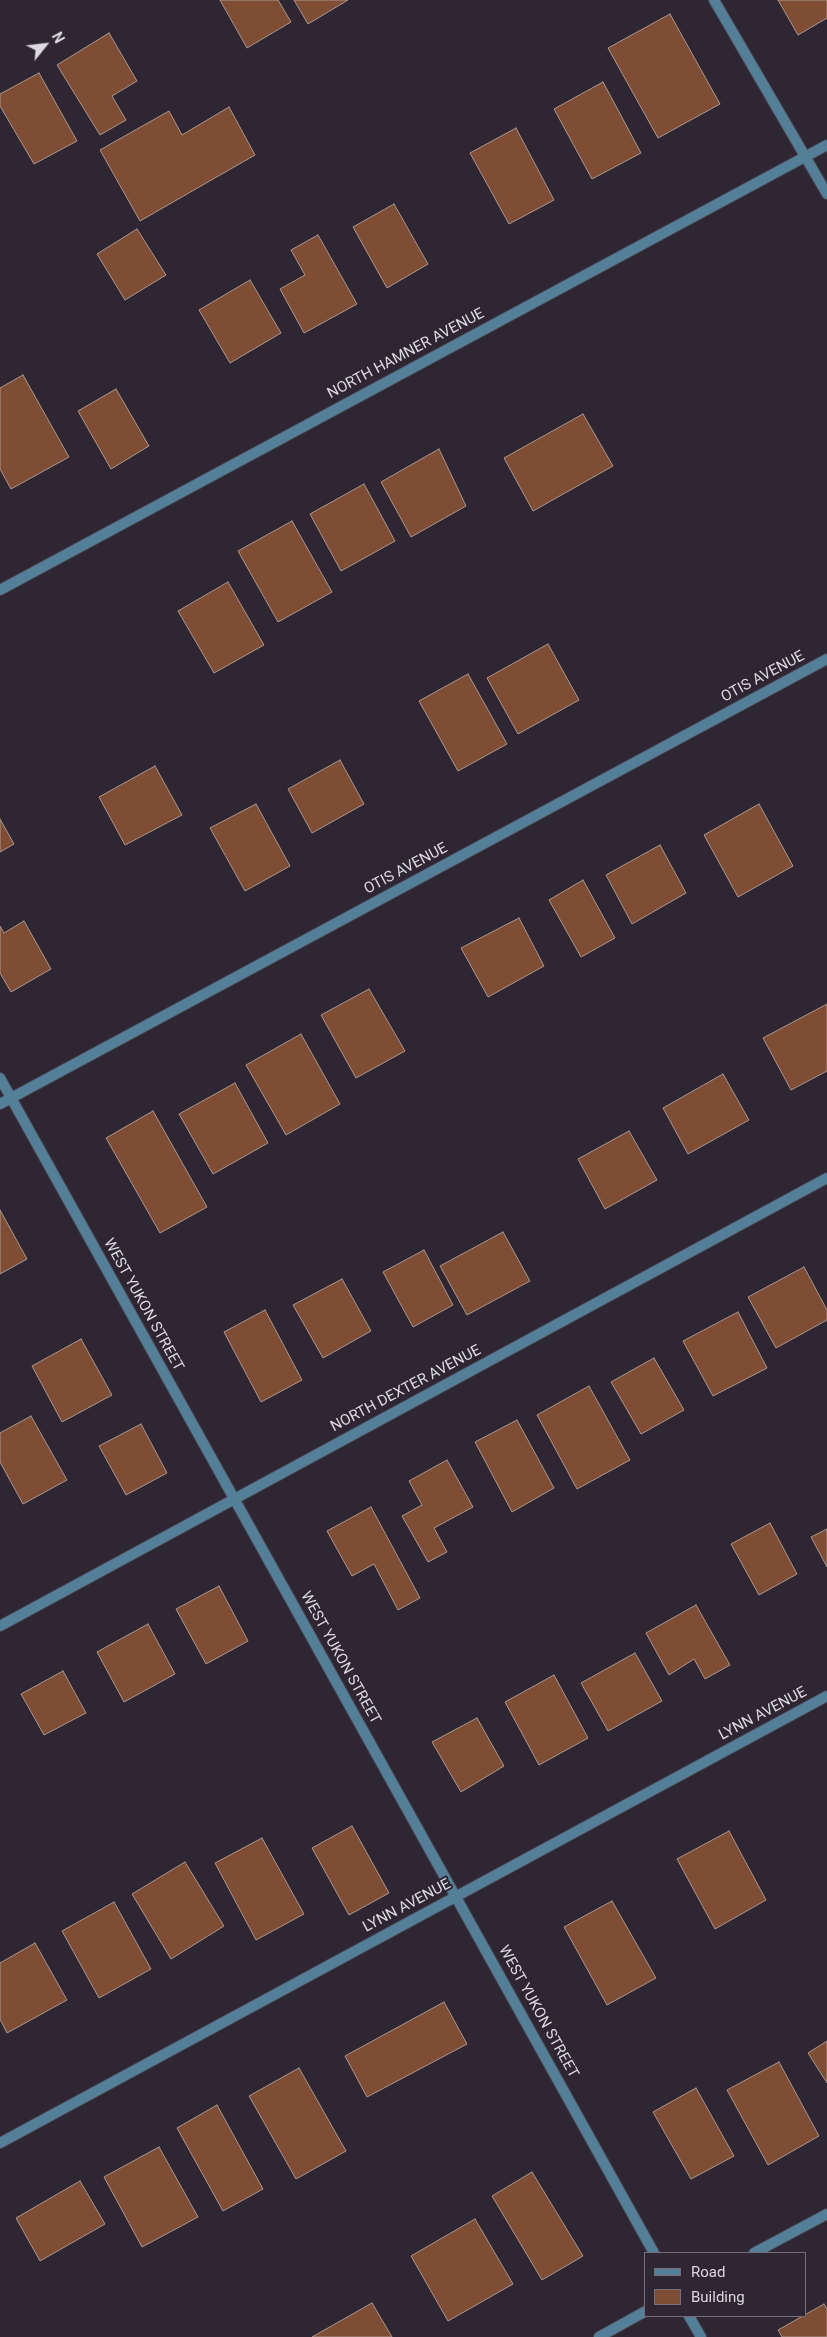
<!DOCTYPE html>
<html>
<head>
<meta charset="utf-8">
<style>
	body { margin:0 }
	#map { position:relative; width:827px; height:2337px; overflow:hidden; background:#2e2633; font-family:Roboto,sans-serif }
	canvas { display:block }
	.legend { position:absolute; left:644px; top:2252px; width:162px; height:65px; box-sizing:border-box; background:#2e2633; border:1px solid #746e79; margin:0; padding:6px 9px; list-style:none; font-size:15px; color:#ded9e1 }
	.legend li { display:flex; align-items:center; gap:10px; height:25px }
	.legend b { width:25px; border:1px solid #746e79 }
	.north { position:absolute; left:20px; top:20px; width:50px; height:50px; -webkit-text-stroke:4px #2e2633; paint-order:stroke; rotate:61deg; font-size:14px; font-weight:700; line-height:20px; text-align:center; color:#ded9e1 }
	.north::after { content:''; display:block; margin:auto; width:18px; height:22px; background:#ded9e1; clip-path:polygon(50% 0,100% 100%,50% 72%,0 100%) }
</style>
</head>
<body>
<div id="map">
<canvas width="827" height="2337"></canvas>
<ul class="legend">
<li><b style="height:6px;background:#547f98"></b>Road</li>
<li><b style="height:14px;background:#7e4d34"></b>Building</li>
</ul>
<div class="north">N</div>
</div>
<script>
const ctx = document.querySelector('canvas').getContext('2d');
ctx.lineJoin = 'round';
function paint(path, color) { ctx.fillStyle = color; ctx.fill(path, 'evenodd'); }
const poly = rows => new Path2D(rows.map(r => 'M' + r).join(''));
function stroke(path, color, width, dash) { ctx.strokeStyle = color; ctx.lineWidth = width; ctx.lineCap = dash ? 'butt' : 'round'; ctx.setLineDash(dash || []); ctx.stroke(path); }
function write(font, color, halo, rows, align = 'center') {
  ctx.font = font + ' Roboto,sans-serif'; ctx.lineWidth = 4; ctx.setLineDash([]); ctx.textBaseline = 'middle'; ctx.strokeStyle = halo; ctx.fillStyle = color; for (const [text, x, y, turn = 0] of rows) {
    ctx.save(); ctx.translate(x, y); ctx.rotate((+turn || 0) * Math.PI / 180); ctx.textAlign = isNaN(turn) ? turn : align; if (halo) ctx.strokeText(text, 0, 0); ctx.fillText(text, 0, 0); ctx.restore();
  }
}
const building = poly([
	[220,0,278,0,291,22,247,48,220,0],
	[294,0,348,0,308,24,294,0],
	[778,0,827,0,827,18,798,35,778,0],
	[670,14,720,104,658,138,608,48,670,14],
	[109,33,137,81,112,96,126,120,100,135,57,65,109,33],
	[39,73,77,141,34,164,0,106,0,94,39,73],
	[603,82,641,153,592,179,554,109,603,82],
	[229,107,255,155,140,221,100,150,169,111,182,135,229,107],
	[516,128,554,200,509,224,470,153,516,128],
	[394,204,428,264,387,288,353,227,394,204],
	[137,229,166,275,125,300,97,254,137,229],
	[318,235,357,304,304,333,280,289,305,275,291,250,318,235],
	[250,280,281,333,230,363,199,310,250,280],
	[23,375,69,457,11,489,0,469,0,388,23,375],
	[116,389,149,446,111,469,78,411,116,389],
	[583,414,613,466,533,511,504,458,583,414],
	[439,449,466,506,411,537,381,482,439,449],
	[364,484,395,541,341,571,310,514,364,484],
	[292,521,332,592,278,622,238,551,292,521],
	[228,582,264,645,214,673,178,611,228,582],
	[548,644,579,700,518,734,487,678,548,644],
	[468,674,507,744,458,771,419,701,468,674],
	[340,760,364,804,312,833,288,789,340,760],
	[155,766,182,815,125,845,99,797,155,766],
	[256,804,290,866,245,891,210,828,256,804],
	[759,804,793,866,738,897,704,835,759,804],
	[0,819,14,844,0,852,0,819],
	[660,845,686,893,632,924,606,875,660,845],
	[583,880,615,938,581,957,549,900,583,880],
	[519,918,544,966,488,997,461,948,519,918],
	[24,921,51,969,11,992,0,973,0,926,4,933,24,921],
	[369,989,405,1051,356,1078,321,1015,369,989],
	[827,1004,827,1071,791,1090,763,1038,827,1004],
	[301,1034,340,1104,286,1135,246,1065,301,1034],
	[723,1074,749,1120,688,1154,663,1108,723,1074],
	[235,1083,268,1143,213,1174,179,1114,235,1083],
	[153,1111,207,1207,160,1233,106,1138,153,1111],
	[629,1131,657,1180,605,1209,578,1159,629,1131],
	[0,1210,27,1259,0,1274,0,1210],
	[503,1232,530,1281,467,1315,440,1266,503,1232],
	[424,1250,453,1305,413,1327,383,1272,424,1250],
	[804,1267,827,1310,827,1320,776,1348,748,1297,804,1267],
	[342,1279,371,1331,323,1358,293,1305,342,1279],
	[265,1310,302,1380,261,1402,224,1332,265,1310],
	[738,1312,767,1368,713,1396,683,1341,738,1312],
	[81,1339,112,1395,62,1422,32,1366,81,1339],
	[654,1358,684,1410,641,1434,611,1382,654,1358],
	[589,1386,630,1460,577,1489,537,1415,589,1386],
	[31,1416,67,1480,23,1504,0,1462,0,1433,31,1416],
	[517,1420,554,1488,512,1512,475,1442,517,1420],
	[141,1424,167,1473,126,1495,99,1446,141,1424],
	[447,1460,473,1507,434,1528,447,1552,428,1562,402,1516,422,1505,409,1481,447,1460],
	[371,1507,420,1598,398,1610,374,1564,352,1576,327,1531,371,1507],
	[770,1523,797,1574,759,1595,731,1544,770,1523],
	[827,1529,827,1567,811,1537,827,1529],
	[219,1586,248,1641,206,1664,176,1609,219,1586],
	[696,1605,730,1665,705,1679,694,1659,669,1675,646,1633,696,1605],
	[148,1624,175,1674,124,1702,97,1652,148,1624],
	[635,1653,662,1701,608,1731,581,1683,635,1653],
	[63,1671,86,1713,44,1735,21,1694,63,1671],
	[554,1675,588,1738,539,1765,505,1702,554,1675],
	[477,1718,504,1766,461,1792,432,1742,477,1718],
	[352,1826,389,1893,349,1915,312,1848,352,1826],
	[729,1831,766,1900,715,1929,677,1859,729,1831],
	[262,1838,304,1914,256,1940,215,1863,262,1838],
	[185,1862,224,1926,171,1959,132,1894,185,1862],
	[612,1901,656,1978,607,2005,564,1927,612,1901],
	[114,1902,151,1969,99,1998,62,1931,114,1902],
	[35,1943,67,2000,7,2033,0,2019,0,1963,35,1943],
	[444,2002,467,2044,367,2097,345,2056,444,2002],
	[827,2041,827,2083,808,2053,827,2041],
	[779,2062,819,2136,768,2165,727,2090,779,2062],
	[299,2068,346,2151,296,2179,249,2096,299,2068],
	[696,2088,734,2156,691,2179,653,2112,696,2088],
	[217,2105,263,2189,223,2211,177,2128,217,2105],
	[159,2147,198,2217,142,2247,104,2177,159,2147],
	[532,2172,583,2256,542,2280,492,2196,532,2172],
	[80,2181,105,2224,40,2261,16,2218,80,2181],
	[475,2219,513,2284,448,2321,411,2256,475,2219],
	[372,2303,392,2337,312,2337,372,2303],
	[824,2304,827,2309,827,2337,782,2337,778,2330,824,2304]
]);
const street = poly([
	[714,0,827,194],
	[0,590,827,145],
	[0,1078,654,2253],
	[0,1104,827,659],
	[0,1626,827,1178],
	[0,2143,827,1696],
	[754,2253,827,2214],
	[689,2316,701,2337],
	[599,2337,646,2311]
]);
const streetNames = [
	["NORTH HAMNER AVENUE",406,354,-28],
	["OTIS AVENUE",763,677,-28],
	["OTIS AVENUE",406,869,-28],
	["WEST YUKON STREET",143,1305,61],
	["NORTH DEXTER AVENUE",406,1389,-28],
	["WEST YUKON STREET",340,1658,61],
	["LYNN AVENUE",763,1714,-28],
	["LYNN AVENUE",407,1906,-28],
	["WEST YUKON STREET",538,2012,61]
];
paint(building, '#7e4d34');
stroke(building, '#ab988f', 1);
stroke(street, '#4a434f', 12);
stroke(street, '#547f98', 10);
write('15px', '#ded9e1', '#2e2633', streetNames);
</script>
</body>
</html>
